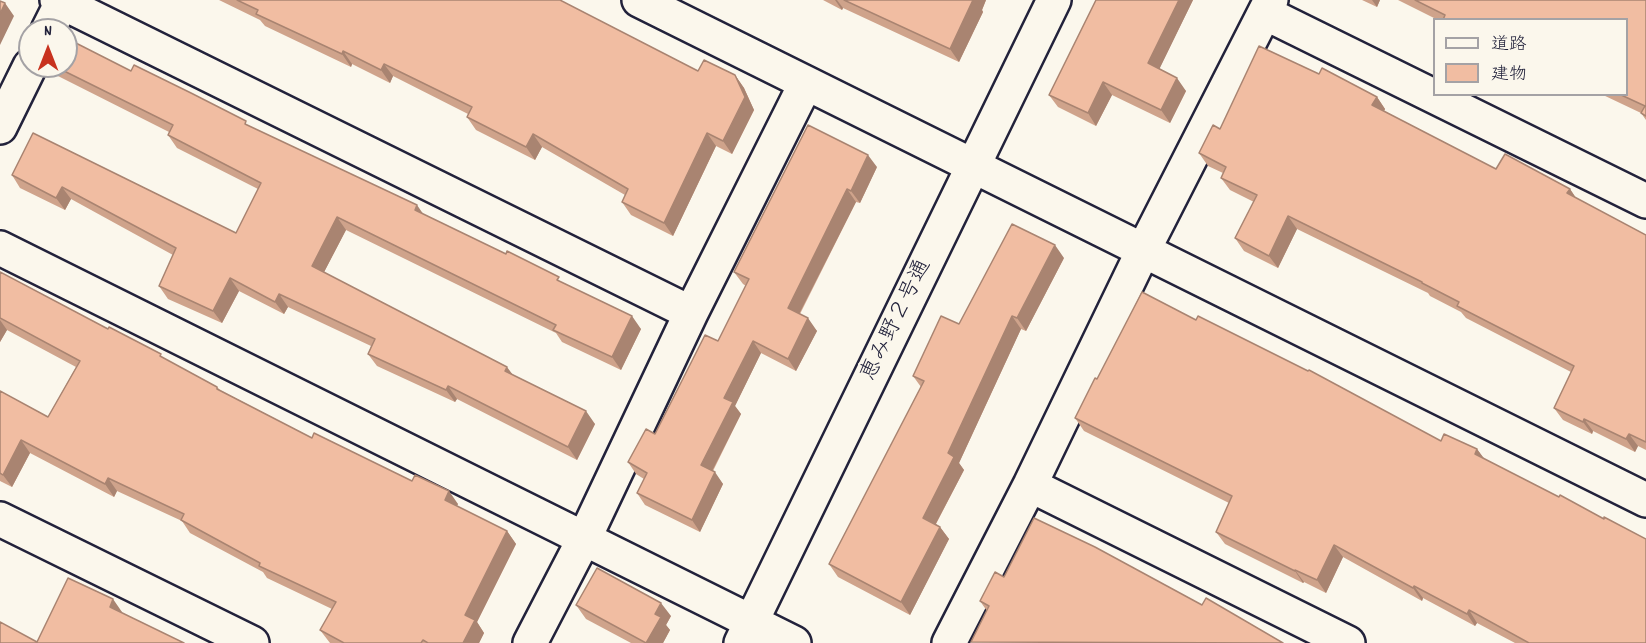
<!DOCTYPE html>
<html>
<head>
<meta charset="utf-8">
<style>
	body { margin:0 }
	#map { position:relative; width:1646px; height:643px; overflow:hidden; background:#fbf7ec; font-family:Dekko,"Klee One",sans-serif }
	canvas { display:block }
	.legend { position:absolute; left:1433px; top:18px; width:195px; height:78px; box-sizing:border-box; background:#fbf7ec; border:2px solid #a4a2a5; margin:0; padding:8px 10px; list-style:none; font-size:18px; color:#22223b }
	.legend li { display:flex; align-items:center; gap:12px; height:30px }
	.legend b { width:30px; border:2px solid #a4a2a5 }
	.north { position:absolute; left:18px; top:18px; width:60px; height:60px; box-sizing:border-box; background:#fbf7ec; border:2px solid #a4a2a5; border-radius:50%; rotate:0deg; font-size:16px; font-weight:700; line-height:24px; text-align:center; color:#22223b }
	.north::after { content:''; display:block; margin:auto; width:21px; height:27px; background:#c8321e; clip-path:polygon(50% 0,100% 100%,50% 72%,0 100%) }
</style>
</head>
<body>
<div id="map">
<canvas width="1646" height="643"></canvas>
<ul class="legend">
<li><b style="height:8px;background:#fbf7ec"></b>道路</li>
<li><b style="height:16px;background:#f1bda2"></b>建物</li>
</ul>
<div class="north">N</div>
</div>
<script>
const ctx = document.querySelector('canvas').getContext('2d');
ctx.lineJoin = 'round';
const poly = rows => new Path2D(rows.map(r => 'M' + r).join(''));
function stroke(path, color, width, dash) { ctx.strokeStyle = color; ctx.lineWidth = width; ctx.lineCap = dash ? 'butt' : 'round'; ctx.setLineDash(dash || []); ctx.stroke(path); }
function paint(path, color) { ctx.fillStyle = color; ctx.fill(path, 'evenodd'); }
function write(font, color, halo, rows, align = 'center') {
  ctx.font = font + ' Dekko,"Klee One",sans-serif'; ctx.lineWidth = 4.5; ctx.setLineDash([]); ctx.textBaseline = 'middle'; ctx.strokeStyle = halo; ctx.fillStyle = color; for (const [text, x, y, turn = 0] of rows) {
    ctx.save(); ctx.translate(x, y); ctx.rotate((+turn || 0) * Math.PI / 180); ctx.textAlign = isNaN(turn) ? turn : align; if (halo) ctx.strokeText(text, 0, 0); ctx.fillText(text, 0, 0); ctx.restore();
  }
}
const minor = poly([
	[57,0,691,313],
	[639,0,1646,500],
	[1265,13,1646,201],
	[48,30,63,0],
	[0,127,30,66],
	[0,248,794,643],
	[1030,485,1348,643],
	[0,519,252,643],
	[530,643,585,537,691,313,806,83],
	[741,643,1054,0],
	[949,643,1030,485,1143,251,1271,0]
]);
const wall = poly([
	[219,0,560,0,698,71,735,75,744,88,754,110,732,154,716,146,673,236,631,215,622,202,625,195,542,147,535,160,476,130,467,117,468,114,393,76,390,83,352,64,351,67,265,26,260,20],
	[823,0,986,0,982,10,983,12,959,62,843,8,842,10],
	[1096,0,1193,0,1159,69,1186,91,1170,123,1112,95,1096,126,1058,107,1049,95],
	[1362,0,1380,0,1377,7],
	[1398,0,1646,0,1646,120,1641,113,1601,94,1626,94,1626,20,1438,20],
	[49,66,66,66,131,71,249,126,424,215,563,283,641,329,621,370,562,342,556,333,346,230,324,272,514,376,595,424,577,460,457,399,455,402,377,366,368,354,371,346,288,307,284,314,239,291,222,323,168,299,159,286,173,255,71,199,65,210,20,188,12,175,33,133,236,233,258,189,177,148,168,135,169,132,54,74],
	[1319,74,1377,97,1385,109,1384,111,1496,169,1570,189,1576,198,1646,235,1646,450,1638,446,1635,452,1593,431,1592,434,1563,420,1554,408,1571,372,1466,318,1461,312,1430,296,1428,293,1297,229,1278,268,1244,251,1235,238,1254,202,1230,190,1221,178,1223,173,1208,166,1199,153,1220,129],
	[877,167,860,203,856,202,800,314,817,331,796,371,761,353,735,406,741,414,713,471,723,484,700,532,645,505,637,493,644,479,636,474,628,462,655,434,718,341,746,286,743,284,734,272],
	[1064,258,1026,331,1021,329,959,463,964,470,936,524,940,527,949,539,910,615,838,577,829,564,921,387,913,376,959,324],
	[0,272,217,387,220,390,312,438,458,504,457,506,507,531,516,544,477,622,484,633,479,643,330,643,320,630,332,609,267,578,263,572,190,533,182,521,117,491,114,497,30,453,12,487,0,481,0,391,48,417,76,367,7,330,0,342],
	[1196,320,1441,441,1477,449,1484,459,1646,643,1515,643,1477,623,1475,626,1423,598,1422,601,1343,557,1326,593,1304,582,1303,583,1225,544,1216,532,1229,503,1084,431,1075,418,1097,379],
	[1004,577,1202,605,987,611,980,601],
	[576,605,671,616,666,625,670,630,663,643,631,643,586,619]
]);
const shadedWall = poly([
	[835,0,837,0,843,8,842,10],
	[973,0,986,0,982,10,983,12,959,62,950,49],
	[1179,0,1193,0,1156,76,1148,63],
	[1372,0,1380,0,1377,7],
	[5,3,14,16,0,45,0,14],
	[343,51,352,64,351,67,342,54],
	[384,64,393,76,390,83,381,70],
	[735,75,744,88,754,110,732,154,723,141],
	[1177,78,1186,91,1170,123,1161,110],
	[1103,82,1112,95,1096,126,1088,113],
	[1377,97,1385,109,1381,117,1372,105],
	[707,133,716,146,673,236,664,223],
	[533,134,542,147,535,160,526,147],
	[868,155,877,167,860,203,851,191],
	[62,187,71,199,65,210,56,198],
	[847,189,856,202,796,320,788,308],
	[1570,189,1578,201,1567,193],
	[417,205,426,218,415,210],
	[1288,216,1297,229,1278,268,1269,256],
	[337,217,346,230,321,278,312,266],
	[1055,245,1064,258,1026,331,1017,318],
	[230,278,239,291,222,323,213,311],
	[279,294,288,307,284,314,275,302],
	[632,316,641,329,621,370,612,357],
	[1012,316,1021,329,959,463,964,470,932,531,923,518,948,453],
	[808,318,817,331,796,371,788,359],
	[0,320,7,330,0,342],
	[753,341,761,353,735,406,741,414,709,477,701,465,724,398],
	[507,367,516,379,505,371],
	[448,386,457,399,455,402,446,390],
	[586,411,595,424,577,460,568,447],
	[1584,419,1593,431,1592,434,1583,422],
	[1629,434,1638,446,1635,452,1626,439],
	[21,440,30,453,12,487,3,475],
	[1477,449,1486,461,1475,454],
	[715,472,723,484,700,532,692,520],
	[108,478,117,491,114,497,105,484],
	[449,491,458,504,453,512,445,500],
	[940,527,949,539,910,615,901,602],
	[507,531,516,544,477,622,484,633,479,643,463,643,465,615],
	[1334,545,1343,557,1326,593,1317,580],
	[1295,570,1304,582,1303,583,1295,571],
	[1414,586,1423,598,1422,601,1413,588],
	[113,599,122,612,119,620,110,607],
	[661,603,671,616,666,625,670,630,663,643,646,643,655,614],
	[1469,610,1477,623,1475,626,1467,614]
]);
const building = poly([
	[237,0,560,0,698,71,704,60,735,75,745,97,723,141,707,133,664,223,622,202,628,189,533,134,526,147,467,117,472,107,384,64,381,70,343,51,342,54,256,14,258,10,237,0],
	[844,0,973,0,950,49,844,0],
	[1096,0,1179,0,1148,63,1177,78,1161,110,1103,82,1088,113,1049,95,1096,0],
	[1415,0,1646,0,1646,116,1641,113,1645,106,1619,94,1626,94,1626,20,1443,20,1445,15,1415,0],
	[0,1,5,3,0,14,0,1],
	[66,38,131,71,134,65,191,93,246,121,245,124,417,205,415,210,506,254,507,251,559,277,557,280,632,316,612,357,553,330,556,325,337,217,312,266,507,367,505,371,586,411,568,447,448,386,446,390,368,354,375,339,279,294,275,302,230,278,213,311,159,286,176,248,62,187,56,198,12,175,33,133,236,233,261,183,168,135,173,125,54,66,66,66,66,38],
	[1259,46,1319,74,1322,68,1377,97,1372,105,1496,169,1505,154,1570,189,1567,193,1646,235,1646,442,1629,434,1626,439,1584,419,1583,422,1554,408,1574,366,1457,306,1459,302,1422,283,1422,282,1288,216,1269,256,1235,238,1257,195,1221,178,1226,167,1199,153,1213,125,1220,129,1259,46],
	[808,125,868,155,851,191,847,189,788,308,808,318,788,359,753,341,724,398,733,402,701,465,715,472,692,520,637,493,647,473,628,462,646,429,655,434,705,335,718,341,749,279,734,272,808,125],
	[1012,224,1055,245,1017,318,1012,316,948,453,954,457,923,518,940,527,901,602,829,564,924,381,913,376,941,316,959,324,1012,224],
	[0,272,108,329,109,327,161,354,160,356,217,387,217,389,312,438,314,433,412,481,415,475,449,491,445,500,507,531,465,615,475,620,463,643,428,643,423,640,421,643,344,643,320,630,336,602,259,566,260,563,181,520,184,514,108,478,105,484,21,440,3,475,0,473,0,391,48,417,80,361,0,318,0,272],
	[1142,292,1196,320,1198,316,1308,371,1309,370,1441,441,1444,434,1477,449,1475,454,1559,497,1560,495,1604,519,1604,517,1646,539,1646,643,1529,643,1469,610,1467,614,1414,586,1413,588,1334,545,1317,580,1295,570,1295,571,1216,532,1232,496,1075,418,1095,378,1097,379,1142,292],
	[1034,518,1095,547,1202,605,1206,598,1283,643,971,642,989,606,980,601,995,572,1004,577,1034,518],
	[597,568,661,603,655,614,661,617,646,643,576,605,597,568],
	[68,578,113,599,110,607,184,643,0,643,0,622,37,642,68,578]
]);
const streetNames = [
	["恵み野２号通",898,321,-64]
];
stroke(minor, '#22223b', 38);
stroke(minor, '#fbf7ec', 33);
paint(wall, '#cfa38b');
paint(shadedWall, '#a98471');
paint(building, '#f1bda2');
stroke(building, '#a98471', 1.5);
write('22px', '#22223b', '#fbf7ec', streetNames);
</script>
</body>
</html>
